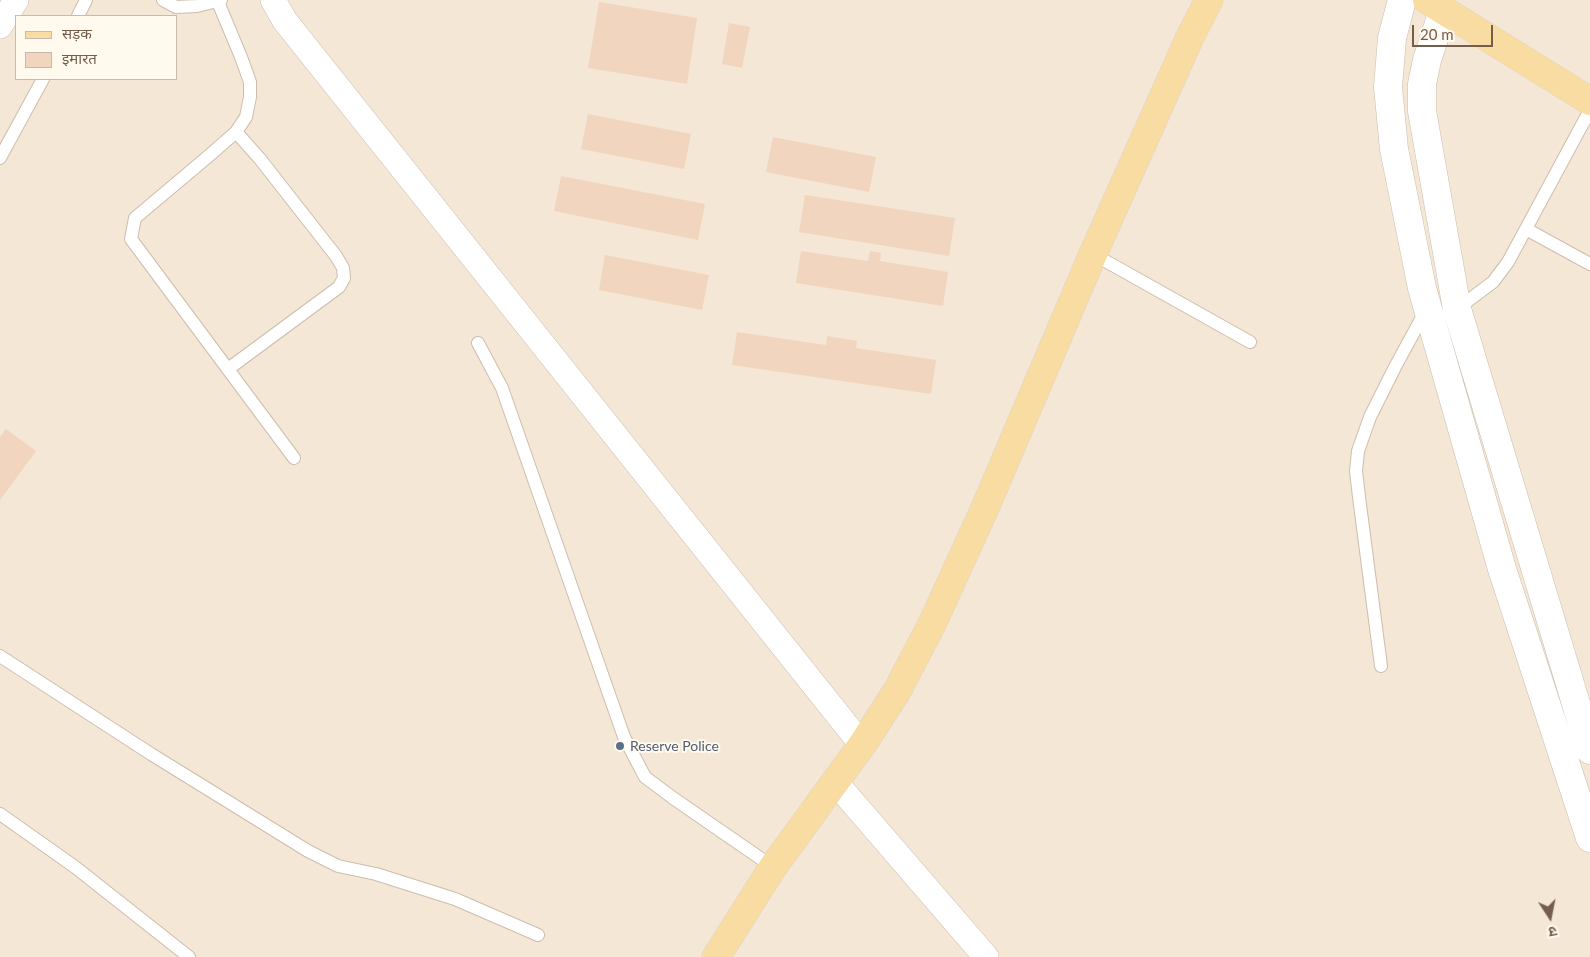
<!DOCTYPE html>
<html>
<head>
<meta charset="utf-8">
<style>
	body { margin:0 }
	#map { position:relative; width:1590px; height:957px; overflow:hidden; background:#fcf5e7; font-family:Lato,"Noto Sans Devanagari",sans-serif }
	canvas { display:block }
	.legend { position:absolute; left:15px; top:15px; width:162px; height:65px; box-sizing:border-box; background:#fff9ee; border:1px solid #c8bbad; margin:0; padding:6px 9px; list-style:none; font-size:15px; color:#755d4c }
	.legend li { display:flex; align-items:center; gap:10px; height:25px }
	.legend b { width:25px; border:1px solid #c8bbad }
	.north { position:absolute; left:1525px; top:892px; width:50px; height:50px; -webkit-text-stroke:4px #fff9ee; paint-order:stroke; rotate:169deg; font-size:14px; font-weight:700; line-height:20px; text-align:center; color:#755d4c }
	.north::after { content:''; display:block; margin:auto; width:18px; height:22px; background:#755d4c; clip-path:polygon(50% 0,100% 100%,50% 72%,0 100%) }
	.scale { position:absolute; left:1412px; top:25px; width:81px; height:22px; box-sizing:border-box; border:2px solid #755d4c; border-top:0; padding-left:6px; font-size:15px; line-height:18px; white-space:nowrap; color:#755d4c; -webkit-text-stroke:4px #fff9ee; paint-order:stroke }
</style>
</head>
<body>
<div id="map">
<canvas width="1590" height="957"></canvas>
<ul class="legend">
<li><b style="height:6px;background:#f9dca1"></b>सड़क</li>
<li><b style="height:14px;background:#f1d5bf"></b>इमारत</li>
</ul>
<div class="north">उ</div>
<div class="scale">20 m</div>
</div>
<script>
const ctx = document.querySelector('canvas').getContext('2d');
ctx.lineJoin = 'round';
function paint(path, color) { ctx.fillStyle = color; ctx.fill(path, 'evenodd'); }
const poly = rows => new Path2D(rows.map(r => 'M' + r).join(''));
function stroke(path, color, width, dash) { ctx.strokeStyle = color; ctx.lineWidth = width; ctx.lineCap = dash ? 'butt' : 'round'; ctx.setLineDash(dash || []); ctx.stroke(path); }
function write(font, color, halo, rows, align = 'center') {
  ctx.font = font + ' Lato,sans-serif'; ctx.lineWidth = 4; ctx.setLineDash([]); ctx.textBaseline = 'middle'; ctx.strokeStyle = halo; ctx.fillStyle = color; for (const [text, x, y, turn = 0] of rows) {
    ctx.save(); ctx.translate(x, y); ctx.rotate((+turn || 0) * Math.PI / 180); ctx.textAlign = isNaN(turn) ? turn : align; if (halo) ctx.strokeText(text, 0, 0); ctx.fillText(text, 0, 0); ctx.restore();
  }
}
const residential = poly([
	[0,0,1590,0,1590,957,0,957],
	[16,16,176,16,176,79,16,79]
]);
const building = poly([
	[599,2,697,18,687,84,588,68],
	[729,23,750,27,742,68,722,64],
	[588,114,691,134,684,169,581,149],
	[773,137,876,157,869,192,766,172],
	[561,176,705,204,698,240,554,211],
	[805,195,955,218,949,256,799,232],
	[801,251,868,261,870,251,881,253,880,261,948,272,943,306,796,283],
	[605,255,709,275,702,310,599,290],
	[737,332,826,345,827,336,857,341,856,348,936,360,931,394,732,365],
	[6,429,36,451,0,500,0,437]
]);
const service = poly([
	[163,0,176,7,197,6,221,0],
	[218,2,241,57,250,82,250,97,246,117,236,132,211,154,135,218,131,239,294,458],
	[78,16,86,0],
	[0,158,43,79],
	[1526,229,1590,264],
	[1093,254,1250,342],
	[1457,309,1493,282,1508,262,1590,110],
	[478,343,502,388,624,737,645,777,673,798,773,867],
	[228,369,339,287,344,278,343,268,336,256,260,159,236,132],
	[0,656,151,754,308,851,338,866,376,874,455,899,538,935],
	[1381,666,1359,497,1356,471,1358,451,1370,417,1395,367,1426,310],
	[0,814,75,867,189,957]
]);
const minor = poly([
	[273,0,285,21,862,745],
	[0,26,16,0],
	[836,783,986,957]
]);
const tertiary = poly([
	[1402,0,1392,38,1388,87,1394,149,1422,288,1502,569,1590,838],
	[1443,11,1427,60,1422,84,1422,111,1457,309,1590,750]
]);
const primary = poly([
	[1427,0,1590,101],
	[716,957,773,867,862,745,897,691,932,624,985,508,1093,254,1190,37,1209,0]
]);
const markers = [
	[620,746,5,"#5c6f8a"]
];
const serviceNames = [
	["Reserve Police",630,746]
];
paint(residential, '#f4e7d6');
paint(building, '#f1d5bf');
stroke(service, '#cebdad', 14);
stroke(minor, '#cebdad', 26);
stroke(tertiary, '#cebdad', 29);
stroke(primary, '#dbd5d0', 29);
stroke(service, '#fff', 12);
stroke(minor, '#fff', 25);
stroke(tertiary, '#fff', 28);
stroke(primary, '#f9dca1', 28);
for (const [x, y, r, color] of markers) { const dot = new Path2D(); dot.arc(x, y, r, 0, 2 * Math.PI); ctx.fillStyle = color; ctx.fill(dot); stroke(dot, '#fff9ee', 2); }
write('14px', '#4e5e75', '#fff9ee', serviceNames, 'left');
</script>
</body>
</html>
